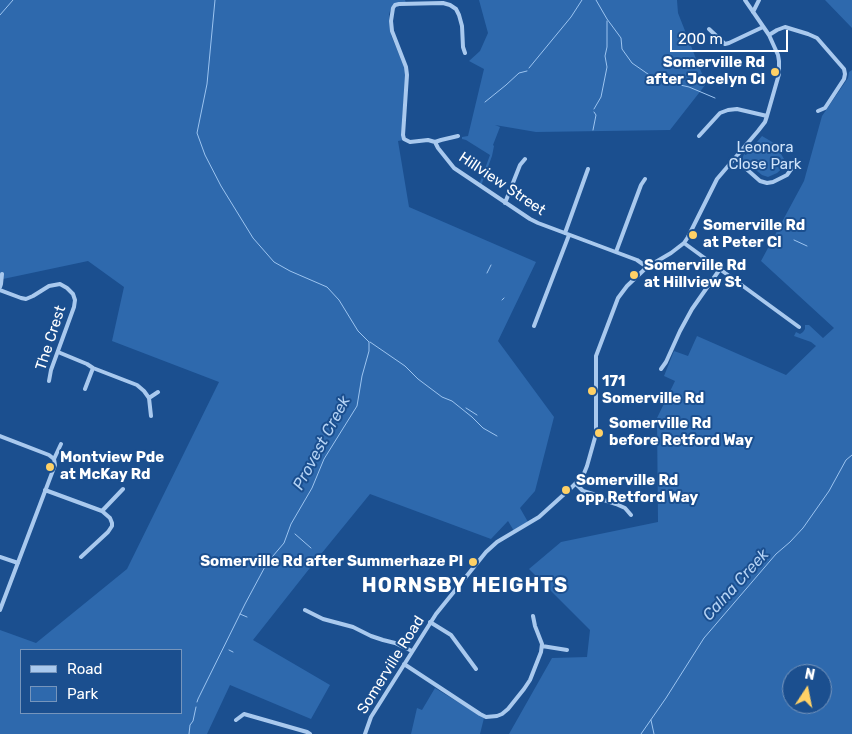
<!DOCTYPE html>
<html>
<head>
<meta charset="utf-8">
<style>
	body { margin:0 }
	#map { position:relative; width:852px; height:734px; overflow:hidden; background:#1b4f8f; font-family:Rubik,sans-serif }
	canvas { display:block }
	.legend { position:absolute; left:20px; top:649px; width:162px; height:65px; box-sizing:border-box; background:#1b4f8f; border:1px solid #7695bc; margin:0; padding:6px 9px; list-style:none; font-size:15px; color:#fff }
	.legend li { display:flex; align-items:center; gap:10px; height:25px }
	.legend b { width:25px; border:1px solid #7695bc }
	.north { position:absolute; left:782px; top:664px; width:50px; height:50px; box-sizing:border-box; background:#1b4f8f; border:1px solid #7695bc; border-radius:50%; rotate:11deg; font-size:14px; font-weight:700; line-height:20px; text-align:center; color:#fff }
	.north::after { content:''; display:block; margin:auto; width:18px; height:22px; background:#ffd166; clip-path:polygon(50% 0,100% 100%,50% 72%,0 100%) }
	.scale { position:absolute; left:670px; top:30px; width:118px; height:22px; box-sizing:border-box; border:2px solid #fff; border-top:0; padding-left:6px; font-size:15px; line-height:18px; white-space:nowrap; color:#fff; -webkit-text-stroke:4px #1b4f8f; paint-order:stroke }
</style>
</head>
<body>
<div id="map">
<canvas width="852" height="734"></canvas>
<ul class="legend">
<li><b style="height:6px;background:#a9c9ee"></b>Road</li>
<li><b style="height:14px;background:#2e69ad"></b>Park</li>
</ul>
<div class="north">N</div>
<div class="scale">200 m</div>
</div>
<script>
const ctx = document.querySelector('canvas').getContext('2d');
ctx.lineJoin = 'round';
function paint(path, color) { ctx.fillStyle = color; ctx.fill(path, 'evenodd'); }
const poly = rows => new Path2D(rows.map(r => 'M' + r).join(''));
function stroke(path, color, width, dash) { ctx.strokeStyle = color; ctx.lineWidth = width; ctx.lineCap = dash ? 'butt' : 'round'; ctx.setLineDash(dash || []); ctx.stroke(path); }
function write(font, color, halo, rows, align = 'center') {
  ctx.font = font + ' Rubik,sans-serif'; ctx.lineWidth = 4; ctx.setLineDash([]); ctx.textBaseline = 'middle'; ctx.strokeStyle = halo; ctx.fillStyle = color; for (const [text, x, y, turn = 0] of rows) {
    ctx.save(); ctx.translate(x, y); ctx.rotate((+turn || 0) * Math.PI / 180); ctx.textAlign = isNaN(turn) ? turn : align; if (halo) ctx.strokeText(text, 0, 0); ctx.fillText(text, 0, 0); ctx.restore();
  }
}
const green = poly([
	[0,0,405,0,406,3,394,6,390,11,389,14,391,35,406,72,406,82,403,107,402,136,403,140,398,141,409,207,536,262,498,341,554,417,535,491,520,508,528,522,514,531,508,521,491,539,370,494,317,559,253,640,330,685,311,719,230,685,207,734,0,734,0,630,36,643,127,569,219,382,112,341,124,287,88,261,3,279,0,283],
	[21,650,181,650,181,713,21,713],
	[479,0,677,0,678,13,706,84,670,130,536,132,495,125,500,127,493,145,494,146,492,156,481,186,479,185,490,155,466,140,462,139,462,137,468,136,484,69,469,61,480,51,488,33],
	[825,0,852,0,852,28],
	[852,70,852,734,509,734,552,658,587,657,590,630,529,569,561,542,658,522,657,418,675,381,664,376,674,351,688,356,697,336,786,375,816,346,811,342,794,336,796,332,800,334,803,332,805,329,805,325,809,325,823,338,834,328,761,261,804,181,822,116,848,78,849,72],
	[792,674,822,674,822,704,792,704],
	[762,136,779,146,781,154,787,164,777,173,768,177,762,175,742,159,744,154,746,155],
	[435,688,484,718,480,734,411,734,417,708,422,710]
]);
const stream = poly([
	[596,0,607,19,621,38,622,49,632,63,658,81],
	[0,15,13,0],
	[529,68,571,17,582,0],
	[663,82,667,82,689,87,715,98],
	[485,102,506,85,519,73,527,71],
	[594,109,601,97,607,67,605,56,607,47,607,21],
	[593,130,596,115,594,112],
	[794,240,807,246],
	[487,273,491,265],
	[502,300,504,298],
	[370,342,405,366,418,379,442,397,452,401,472,417,483,428,497,436],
	[466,408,477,415],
	[295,534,311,548],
	[240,614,247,617],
	[229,650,233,652],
	[197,702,198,699,245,604,267,563,284,543,291,524,312,488,324,459,357,406,362,376,369,351,369,342,358,331,339,300,327,287,290,271,274,262,253,238,221,186,205,155,197,133,207,84,215,0],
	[651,720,654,734],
	[189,734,190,725,193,721,196,707],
	[641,734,666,698,704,638,776,554,790,542,803,528,829,491,846,460,852,455]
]);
const minor = poly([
	[753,12,759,0],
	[709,29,725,44,729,43,763,27],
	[769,35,777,30,785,27,808,34,817,38,844,69,845,74,844,79,825,108,818,111],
	[458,136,441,140,435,142,428,140,410,142,404,139,403,135,407,75,406,67,392,31,391,21,393,8,395,5,399,4,443,3,450,5,456,9,459,15,462,26,463,47,465,53],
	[699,136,720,113,728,110,737,109,767,116],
	[435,142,438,148,454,168,530,219,538,223,637,260,647,267],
	[734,158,760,181,767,183,773,182,787,175,792,168],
	[505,203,520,165,525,159],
	[565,233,588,169],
	[684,243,799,327],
	[616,252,641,185,645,179],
	[0,287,1,284,2,274],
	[0,290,21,298,26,299,33,296,49,286,60,284,67,288,73,294,75,300,74,307,51,370,49,381],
	[534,326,569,235],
	[58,352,87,364,93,368,137,385,144,391,149,398,158,392],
	[661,369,666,362,680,331,692,309,720,269],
	[85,389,93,368],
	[149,398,151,416],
	[0,436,49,455,54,459],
	[576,484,583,491,593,494,601,499,616,504,625,508,631,515],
	[45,490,102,511,110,518,112,523,112,526,108,532,81,557],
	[102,511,123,489],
	[0,557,18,563],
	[0,610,55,465,54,459,61,444],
	[305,610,323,619,353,627,371,636,383,640,395,643,412,651],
	[430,622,451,635,476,669],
	[542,646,567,650],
	[404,664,480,714,486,717,497,716,502,714,508,709,524,689,530,680,541,652,542,644,535,626,533,616],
	[236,720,244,714,307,732,310,734],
	[365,734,371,717,436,614,486,552,497,542,539,517,571,488,583,476,587,466,596,434,596,356,618,298,627,286,647,267,671,253,684,243,688,237,717,179,758,131,765,122,767,116,779,74,779,61,778,55,769,35,745,0]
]);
const markers = [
	[775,72,5,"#ffd166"],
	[693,235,5,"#ffd166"],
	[634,275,5,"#ffd166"],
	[592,391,5,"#ffd166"],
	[599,433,5,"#ffd166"],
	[50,467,5,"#ffd166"],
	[566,490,5,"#ffd166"],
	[473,562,5,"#ffd166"]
];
const poiNames = [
	["Somerville Rd",765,63,"right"],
	["after Jocelyn Cl",765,80,"right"],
	["Somerville Rd",703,226],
	["at Peter Cl",703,243],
	["Somerville Rd",644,266],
	["at Hillview St",644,283],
	["171",602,382],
	["Somerville Rd",602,399],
	["Somerville Rd",609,424],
	["before Retford Way",609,441],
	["Montview Pde",60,458],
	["at McKay Rd",60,475],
	["Somerville Rd",576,481],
	["opp Retford Way",576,498],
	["Somerville Rd after Summerhaze Pl",463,562,"right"]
];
const parkNames = [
	["Leonora",765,148],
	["Close Park",765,165]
];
const streetNames = [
	["Hillview Street",502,184,34],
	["The Crest",51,338,-72],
	["Somerville Road",391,665,-58]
];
const waterNames = [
	["Provest Creek",322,443,-62],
	["Calna Creek",736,585,-48]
];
const districtNames = [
	["HORNSBY HEIGHTS",465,586]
];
paint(green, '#2e69ad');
stroke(stream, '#9cc4f0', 1);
stroke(minor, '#a9c9ee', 4);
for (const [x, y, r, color] of markers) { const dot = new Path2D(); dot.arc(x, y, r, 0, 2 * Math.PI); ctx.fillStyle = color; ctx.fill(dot); stroke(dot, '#1b4f8f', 2); }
write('bold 15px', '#fff', '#1b4f8f', poiNames, 'left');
write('15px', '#cfe3fa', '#1b4f8f', parkNames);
write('15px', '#fff', '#1b4f8f', streetNames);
write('italic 16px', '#b5d3f5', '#1b4f8f', waterNames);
ctx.letterSpacing = '1px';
write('bold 20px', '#fff', '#1b4f8f', districtNames);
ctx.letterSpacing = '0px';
</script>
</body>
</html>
